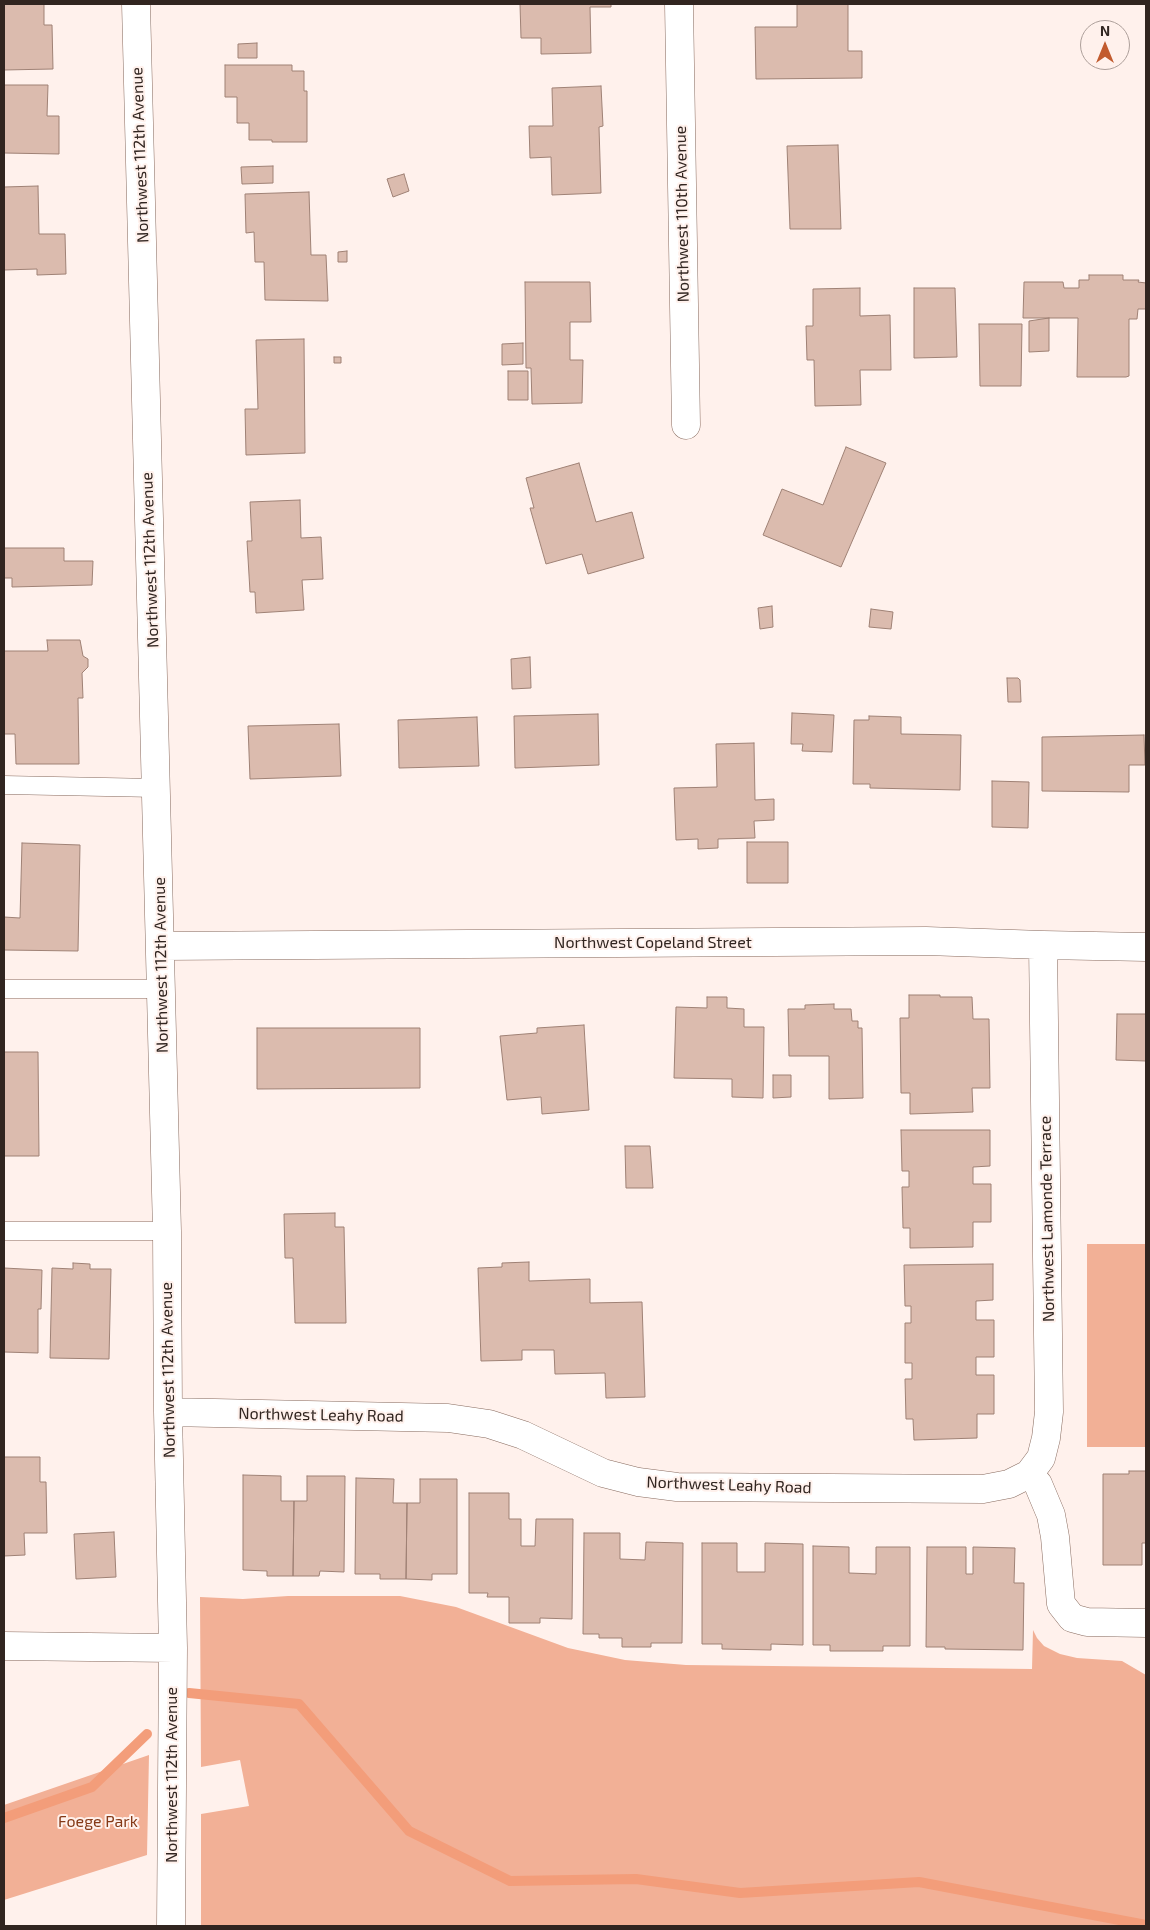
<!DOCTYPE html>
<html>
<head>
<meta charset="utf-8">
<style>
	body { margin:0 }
	#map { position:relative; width:1150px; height:1930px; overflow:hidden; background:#fff1ec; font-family:"Exo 2",sans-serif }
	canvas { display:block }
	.frame { position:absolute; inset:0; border:5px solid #312520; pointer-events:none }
	.north { position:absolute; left:1080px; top:20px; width:50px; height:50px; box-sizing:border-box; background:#fff1ec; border:1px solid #ad9f9a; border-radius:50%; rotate:0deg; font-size:14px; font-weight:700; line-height:20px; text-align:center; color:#312520 }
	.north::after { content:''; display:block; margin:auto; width:18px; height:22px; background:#c25b2e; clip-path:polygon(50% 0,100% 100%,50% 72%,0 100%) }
</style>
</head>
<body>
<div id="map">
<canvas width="1150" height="1930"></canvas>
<div class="frame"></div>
<div class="north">N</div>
</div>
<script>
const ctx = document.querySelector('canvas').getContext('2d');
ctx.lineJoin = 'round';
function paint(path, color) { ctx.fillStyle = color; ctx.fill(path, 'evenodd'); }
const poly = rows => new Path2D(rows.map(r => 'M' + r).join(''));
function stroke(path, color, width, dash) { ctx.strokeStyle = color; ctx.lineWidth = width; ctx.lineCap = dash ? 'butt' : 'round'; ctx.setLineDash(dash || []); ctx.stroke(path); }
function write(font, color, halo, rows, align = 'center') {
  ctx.font = font + ' "Exo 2",sans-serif'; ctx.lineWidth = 4; ctx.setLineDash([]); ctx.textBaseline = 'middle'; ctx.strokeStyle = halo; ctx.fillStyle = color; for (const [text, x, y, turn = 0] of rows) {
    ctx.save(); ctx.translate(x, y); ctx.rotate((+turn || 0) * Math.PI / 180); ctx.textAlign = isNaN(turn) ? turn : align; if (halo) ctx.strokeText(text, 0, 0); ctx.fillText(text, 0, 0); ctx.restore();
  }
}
const green = poly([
	[1087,1244,1146,1244,1146,1447,1087,1447],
	[288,1596,400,1596,456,1607,568,1648,625,1660,686,1665,1032,1669,1033,1630,1037,1638,1044,1646,1060,1654,1077,1658,1122,1661,1146,1675,1146,1926,201,1926,201,1814,249,1806,240,1760,201,1767,200,1597,243,1599],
	[149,1755,147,1855,4,1900,4,1805]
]);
const stream = poly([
	[189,1693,299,1704,409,1831,510,1881,636,1879,740,1893,919,1882,1146,1925],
	[4,1818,92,1787,147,1734]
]);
const building = poly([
	[4,4,44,4,44,25,52,25,53,69,4,70,4,4],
	[520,4,611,4,611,7,590,7,591,53,541,54,541,38,521,38,520,4],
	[797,4,848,4,848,51,862,51,862,78,756,79,755,27,797,27,797,4],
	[257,43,257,58,238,58,238,44,257,43],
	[225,65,292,65,292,71,304,71,304,91,307,91,307,142,272,142,272,140,249,140,249,123,237,123,237,97,225,97,225,65],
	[4,85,48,85,47,116,59,116,59,154,4,153,4,85],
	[601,86,603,126,599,127,601,193,552,195,551,157,530,158,529,126,553,126,552,88,601,86],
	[838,145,841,229,790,229,787,146,838,145],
	[273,166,273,183,242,184,241,167,273,166],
	[404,174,409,191,393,197,387,179,404,174],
	[38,186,39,234,65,234,66,274,37,275,37,269,4,270,4,187,38,186],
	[309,192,311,255,326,255,328,301,265,300,264,262,255,262,254,232,246,233,245,194,309,192],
	[347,251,347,262,338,262,338,252,347,251],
	[1089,275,1123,275,1123,280,1139,280,1138,282,1146,283,1146,309,1138,309,1137,319,1129,319,1129,376,1126,377,1077,377,1078,318,1023,318,1024,282,1063,282,1064,288,1079,288,1079,280,1089,280,1089,275],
	[525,282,590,282,591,322,570,322,570,360,583,360,582,403,532,404,531,368,526,368,525,282],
	[860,288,860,316,890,315,891,370,860,370,861,405,815,406,814,360,807,360,806,326,813,326,813,289,860,288],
	[914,288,955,288,957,357,914,358,914,288],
	[1049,318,1049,351,1029,352,1029,321,1049,318],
	[979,324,1022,324,1021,386,980,386,979,324],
	[304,339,305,453,246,455,245,409,258,409,256,340,304,339],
	[523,343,523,364,502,365,502,344,523,343],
	[334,357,341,357,341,363,334,363,334,357],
	[508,371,528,371,528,400,508,400,508,371],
	[846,447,886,463,841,567,763,535,782,489,823,505,846,447],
	[579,463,596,522,632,512,644,558,588,574,582,554,546,564,530,508,534,508,526,478,579,463],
	[300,500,301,538,321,537,323,579,302,580,304,610,256,613,255,592,250,592,247,541,252,541,250,502,300,500],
	[4,548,64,548,64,561,93,561,92,585,12,587,12,578,4,578,4,548],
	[772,606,773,627,760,629,758,608,772,606],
	[871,609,893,612,891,629,869,627,871,609],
	[47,640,80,640,83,656,88,659,88,667,82,673,83,698,78,698,79,764,16,764,15,734,4,734,4,651,48,651,47,640],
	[530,657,531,688,512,689,511,659,530,657],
	[1007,678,1018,678,1020,680,1021,702,1008,702,1007,678],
	[792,713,834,715,832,752,802,751,803,744,791,744,792,713],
	[598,714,599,765,515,768,514,716,598,714],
	[869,716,901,717,901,734,961,735,960,790,870,788,870,784,853,784,854,720,869,720,869,716],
	[477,717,479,766,399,768,398,720,477,717],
	[339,724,341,776,250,779,248,726,339,724],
	[1144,735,1145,765,1129,765,1129,792,1042,791,1042,737,1144,735],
	[754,743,755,800,774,799,774,820,754,821,755,838,718,839,718,848,698,849,698,839,676,840,674,788,717,787,716,744,754,743],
	[992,781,1029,782,1028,828,992,827,992,781],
	[747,842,788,842,788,883,747,883,747,842],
	[22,843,80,845,78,951,4,950,4,917,20,918,22,843],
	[909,995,940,995,940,997,972,997,973,1019,989,1019,990,1088,972,1088,973,1112,910,1114,910,1093,901,1093,900,1018,909,1018,909,995],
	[707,997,727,997,727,1008,744,1009,744,1027,764,1027,763,1098,732,1097,732,1079,674,1078,676,1007,707,1008,707,997],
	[834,1004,834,1009,851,1009,852,1021,858,1021,858,1028,862,1028,863,1098,829,1099,829,1056,789,1056,788,1009,805,1009,805,1005,834,1004],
	[1117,1014,1146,1014,1146,1061,1116,1060,1117,1014],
	[584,1025,589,1110,542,1114,541,1097,507,1100,500,1036,537,1033,537,1028,584,1025],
	[257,1028,420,1028,420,1088,257,1089,257,1028],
	[4,1052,38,1052,39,1156,4,1156,4,1052],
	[773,1075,791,1075,791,1097,773,1098,773,1075],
	[901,1130,990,1130,990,1166,973,1167,973,1184,991,1184,991,1222,973,1222,973,1247,910,1248,910,1228,903,1228,902,1187,909,1187,909,1171,902,1171,901,1130],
	[625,1146,650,1146,653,1188,626,1188,625,1146],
	[335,1213,335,1227,344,1227,346,1323,295,1323,293,1258,285,1258,284,1214,335,1213],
	[529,1262,529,1281,590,1279,590,1303,642,1302,645,1397,606,1398,605,1373,555,1374,554,1350,522,1350,522,1360,481,1361,478,1268,502,1267,502,1263,529,1262],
	[73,1263,90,1264,90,1269,111,1269,109,1359,50,1358,52,1268,73,1269,73,1263],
	[993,1264,993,1300,976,1301,976,1320,994,1320,994,1357,976,1357,976,1375,994,1375,994,1414,977,1414,977,1438,914,1440,913,1419,906,1419,905,1379,912,1379,912,1363,905,1363,905,1323,911,1323,911,1306,905,1306,904,1265,993,1264],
	[4,1268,42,1270,41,1309,38,1309,38,1353,4,1352,4,1268],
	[4,1457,40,1457,40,1482,46,1482,47,1533,24,1533,25,1555,4,1556,4,1457],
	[1129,1471,1146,1471,1146,1543,1142,1543,1142,1565,1103,1565,1103,1474,1129,1474,1129,1471],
	[243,1475,281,1476,281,1501,294,1501,293,1576,267,1576,267,1571,243,1570,243,1475],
	[307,1476,345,1476,344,1572,320,1571,319,1576,293,1576,294,1501,307,1501,307,1476],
	[356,1478,394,1479,393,1503,407,1503,406,1579,380,1579,380,1574,355,1574,356,1478],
	[420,1479,457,1479,457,1574,432,1574,432,1580,406,1579,407,1503,420,1503,420,1479],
	[469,1493,509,1493,509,1519,521,1519,521,1546,535,1546,536,1519,573,1519,572,1619,540,1618,540,1623,509,1623,509,1597,487,1597,488,1593,469,1593,469,1493],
	[114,1532,116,1577,76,1579,74,1534,114,1532],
	[584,1533,620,1533,620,1559,645,1560,646,1542,683,1543,682,1643,651,1643,651,1647,622,1647,622,1638,599,1638,599,1634,583,1634,584,1533],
	[702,1543,737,1543,737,1572,765,1572,765,1543,803,1544,803,1645,771,1644,771,1650,722,1649,722,1644,702,1644,702,1543],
	[813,1546,849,1547,849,1573,876,1574,876,1547,910,1547,910,1646,883,1646,883,1651,830,1651,830,1645,813,1645,813,1546],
	[927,1547,966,1547,966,1574,973,1574,973,1547,1015,1548,1014,1583,1024,1583,1023,1650,945,1649,945,1647,926,1647,927,1547]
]);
const lane = poly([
	[4,785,156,788],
	[4,989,161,989],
	[4,1231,167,1231]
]);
const street = poly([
	[136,4,167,1231,168,1412,173,1648,171,1926],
	[679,4,686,425],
	[1043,945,1049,1412,1046,1438,1041,1458,1029,1474,1038,1484,1051,1515,1055,1537,1061,1604,1072,1618,1087,1622,1146,1623],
	[161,946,926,941,1043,945,1146,947],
	[168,1412,448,1418,489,1424,523,1435,603,1473,638,1482,677,1487,983,1489,1009,1484,1029,1474],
	[4,1646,173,1648]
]);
const streetNames = [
	["Northwest 112th Avenue",140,155,-92],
	["Northwest 110th Avenue",682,214,-91],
	["Northwest 112th Avenue",150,560,-92],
	["Northwest Copeland Street",653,943],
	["Northwest 112th Avenue",161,965,-91],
	["Northwest Lamonde Terrace",1047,1219,-91],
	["Northwest 112th Avenue",168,1370,-91],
	["Northwest Leahy Road",321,1415,1],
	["Northwest Leahy Road",729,1485,2],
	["Northwest 112th Avenue",172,1775,-90]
];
const parkNames = [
	["Foege Park",98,1822]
];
paint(green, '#f2b096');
stroke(stream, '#f39d7a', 10);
paint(building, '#dbbbae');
stroke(building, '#9f8175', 1);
stroke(lane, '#886b5f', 19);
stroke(street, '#886b5f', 29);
stroke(lane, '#fff', 18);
stroke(street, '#fff', 28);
write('16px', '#312520', '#fff1ec', streetNames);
write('16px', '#853916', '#fff1ec', parkNames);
</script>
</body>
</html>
